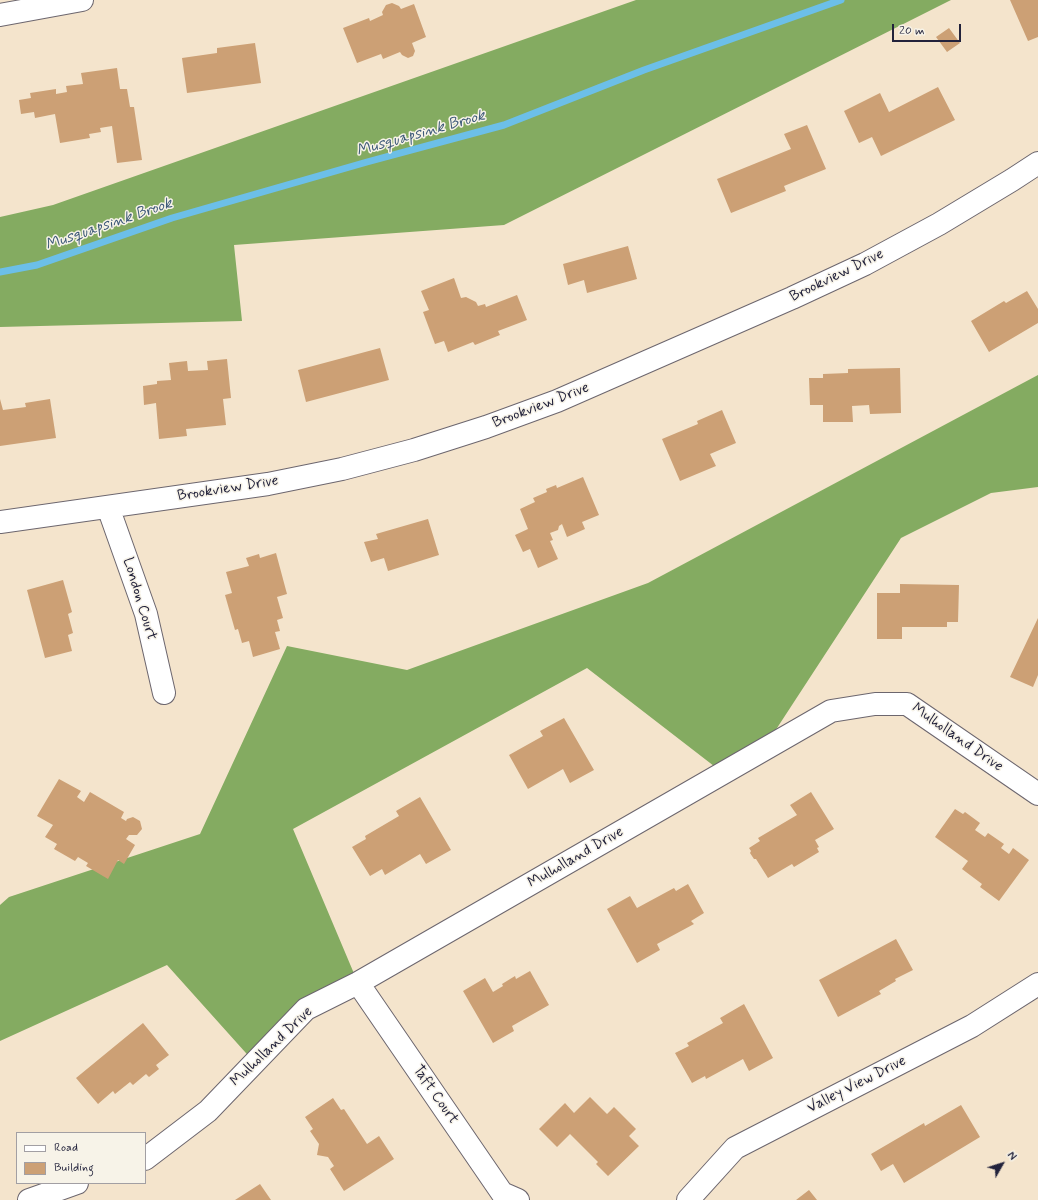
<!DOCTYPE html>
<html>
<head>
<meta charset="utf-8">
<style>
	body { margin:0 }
	#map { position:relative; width:1038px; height:1200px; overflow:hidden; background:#f4e4cc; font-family:Mynerve,sans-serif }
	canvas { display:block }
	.legend { position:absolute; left:16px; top:1132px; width:130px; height:52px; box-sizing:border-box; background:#f7f3e8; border:1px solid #a29fa3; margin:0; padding:5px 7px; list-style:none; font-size:12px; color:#22223b }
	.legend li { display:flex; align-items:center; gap:8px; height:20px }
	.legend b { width:20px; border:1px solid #a29fa3 }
	.north { position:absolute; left:982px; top:1144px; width:40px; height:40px; -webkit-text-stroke:3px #f7f3e8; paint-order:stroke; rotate:51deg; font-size:11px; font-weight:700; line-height:16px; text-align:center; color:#22223b }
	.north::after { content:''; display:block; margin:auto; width:14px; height:18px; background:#22223b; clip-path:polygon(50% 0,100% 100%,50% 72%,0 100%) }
	.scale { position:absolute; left:892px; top:24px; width:69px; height:18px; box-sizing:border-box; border:2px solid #22223b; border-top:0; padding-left:5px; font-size:12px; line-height:14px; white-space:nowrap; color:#22223b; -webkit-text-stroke:3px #f7f3e8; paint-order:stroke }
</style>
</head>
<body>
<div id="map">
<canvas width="1038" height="1200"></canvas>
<ul class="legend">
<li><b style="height:5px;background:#fff"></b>Road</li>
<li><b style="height:11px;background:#cca075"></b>Building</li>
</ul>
<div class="north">N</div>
<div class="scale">20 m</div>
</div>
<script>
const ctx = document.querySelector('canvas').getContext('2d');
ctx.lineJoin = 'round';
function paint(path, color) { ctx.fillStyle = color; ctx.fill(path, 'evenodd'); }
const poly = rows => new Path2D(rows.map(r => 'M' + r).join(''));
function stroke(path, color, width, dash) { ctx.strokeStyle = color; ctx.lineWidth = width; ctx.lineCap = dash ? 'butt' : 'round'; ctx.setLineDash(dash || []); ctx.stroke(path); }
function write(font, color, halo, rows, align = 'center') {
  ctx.font = font + ' Mynerve,sans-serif'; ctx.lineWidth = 3; ctx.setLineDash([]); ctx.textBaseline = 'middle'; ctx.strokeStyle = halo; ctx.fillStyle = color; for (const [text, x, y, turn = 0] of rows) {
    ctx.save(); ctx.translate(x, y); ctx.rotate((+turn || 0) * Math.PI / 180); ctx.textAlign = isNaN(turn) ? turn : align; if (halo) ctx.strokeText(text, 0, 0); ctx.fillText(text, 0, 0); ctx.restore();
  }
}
const forest = poly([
	[636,0,951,0,504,225,234,245,242,321,0,327,0,217,53,205],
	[1038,375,1038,487,991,493,901,538,762,751,723,773,587,668,293,829,358,983,254,1062,167,965,0,1041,0,905,9,897,200,834,287,646,407,670,648,583]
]);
const stream = poly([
	[0,272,37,265,172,218,367,162,504,125,644,70,841,0]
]);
const building = poly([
	[1010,0,1038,0,1038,37,1028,41],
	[392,3,399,6,401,9,414,4,426,37,412,43,415,51,413,56,408,58,402,55,400,52,383,59,381,54,357,63,343,28,369,18,370,21,383,15,382,12,386,5],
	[949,28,960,43,947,52,936,37],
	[255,43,261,83,187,93,182,58,217,53,217,48],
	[117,68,120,89,127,89,130,107,134,107,142,160,117,163,112,126,100,128,101,132,89,134,90,138,60,143,55,114,35,118,34,112,21,114,19,100,31,98,30,93,56,89,56,94,67,92,66,86,83,84,81,73],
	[938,87,955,120,881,156,872,137,859,143,844,111,880,93,889,112],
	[807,125,826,169,784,186,786,191,731,213,717,179,791,149,784,134],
	[628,246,637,279,587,293,584,280,568,285,563,264],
	[454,278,461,298,466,297,476,302,478,306,485,304,486,307,517,295,527,320,498,331,500,335,475,345,473,342,448,352,444,341,435,344,423,312,429,310,421,291],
	[1027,291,1038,309,1038,323,989,352,971,321,1004,301,1006,303],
	[380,348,389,380,306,402,298,370],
	[227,359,231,398,223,399,226,425,186,429,187,436,159,439,156,403,144,405,143,386,157,384,157,381,171,380,169,363,187,361,188,371,208,370,207,361],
	[900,368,901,413,870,414,869,405,852,406,853,422,823,422,823,405,810,405,809,378,823,378,823,374,848,373,848,369],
	[0,399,3,410,26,407,25,403,50,399,56,438,0,446],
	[722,410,736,443,710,454,716,466,680,481,662,439,698,424,697,421],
	[583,477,599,515,582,522,585,529,567,537,562,524,559,526,558,530,550,533,553,540,550,541,558,559,538,568,530,549,523,552,515,535,528,529,520,509,535,502,533,498,547,492,546,489,556,485,557,488],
	[428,519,439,555,388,571,384,558,371,562,364,542,378,539,376,534],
	[276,553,287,594,277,597,283,618,277,620,280,631,275,632,280,649,253,657,249,641,242,643,238,629,235,630,225,595,232,593,226,572,249,566,246,558,259,554,260,558],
	[63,580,72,612,68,614,73,633,68,635,72,651,45,658,27,590],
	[900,584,959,585,958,622,947,622,947,627,902,627,902,639,877,639,877,593,900,593],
	[1038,618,1038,675,1033,687,1010,677],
	[564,718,594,770,570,783,563,769,528,789,509,755,543,736,540,731],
	[59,779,81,791,77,797,84,802,90,792,124,812,121,818,126,821,127,819,133,817,140,821,142,829,137,835,129,835,126,839,135,845,124,864,118,860,108,879,86,866,88,863,78,857,75,861,54,849,57,844,45,837,53,825,37,816],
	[811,792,834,829,815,840,819,847,817,848,819,852,794,867,792,864,768,878,756,859,754,859,750,853,751,851,749,848,760,841,758,838,797,815,790,805],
	[420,797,451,850,426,864,420,854,385,875,382,869,370,876,352,847,366,839,365,836,399,816,396,811],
	[955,809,963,814,965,812,980,823,975,830,985,837,988,833,1004,844,1001,848,1009,854,1013,848,1029,860,999,901,980,887,982,884,962,869,968,861,935,837],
	[688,884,704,913,691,921,694,924,657,944,660,950,637,963,607,909,630,896,637,908,674,888,676,891],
	[896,939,913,970,895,979,896,981,879,991,881,994,838,1017,819,980],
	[530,971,549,1005,512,1026,514,1031,493,1043,463,991,485,978,493,992,503,986,502,984,515,976,516,979],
	[744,1004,773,1058,749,1071,743,1059,706,1079,705,1076,692,1083,675,1053,689,1046,687,1043,723,1023,720,1018],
	[143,1023,169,1055,156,1065,159,1069,149,1077,146,1074,133,1085,130,1082,115,1094,113,1091,98,1104,76,1078],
	[590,1097,607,1114,614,1107,636,1129,629,1136,639,1146,608,1176,596,1164,598,1162,570,1134,557,1147,539,1129,565,1103,574,1113],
	[333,1098,341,1110,344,1109,367,1144,379,1136,394,1159,344,1191,330,1169,334,1166,328,1157,317,1155,319,1144,310,1131,313,1129,305,1117],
	[961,1105,980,1137,904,1183,893,1164,881,1171,871,1154,924,1123,925,1126],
	[260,1184,271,1200,235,1200],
	[809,1190,817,1200,796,1200]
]);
const street = poly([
	[0,15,82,0],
	[108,507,146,614,164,693],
	[0,522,268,484,342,469,414,450,486,427,557,401,792,298,865,264,939,224,1012,180,1038,163],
	[358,983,502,1193,518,1200],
	[145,1159,208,1111,306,1009,358,983,831,711,875,704,907,704,1038,794],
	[29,1200,77,1183],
	[688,1200,735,1148,972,1026,1038,984]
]);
const streetNames = [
	["Brookview Drive",837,276,-26],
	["Brookview Drive",541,406,-21],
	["Brookview Drive",228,489,-9],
	["London Court",139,599,73],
	["Mulholland Drive",957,738,35],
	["Mulholland Drive",576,858,-30],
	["Mulholland Drive",272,1047,-44],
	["Valley View Drive",857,1085,-27],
	["Taft Court",435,1095,55]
];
const waterNames = [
	["Musquapsink Brook",421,134,-16],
	["Musquapsink Brook",109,225,-19]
];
paint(forest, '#84ab61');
stroke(stream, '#6cbfe8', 7);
paint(building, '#cca075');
stroke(street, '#6c666e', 24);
stroke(street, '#fff', 22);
write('15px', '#22223b', '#f7f3e8', streetNames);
write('italic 16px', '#3c5978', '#f7f3e8', waterNames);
</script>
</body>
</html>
